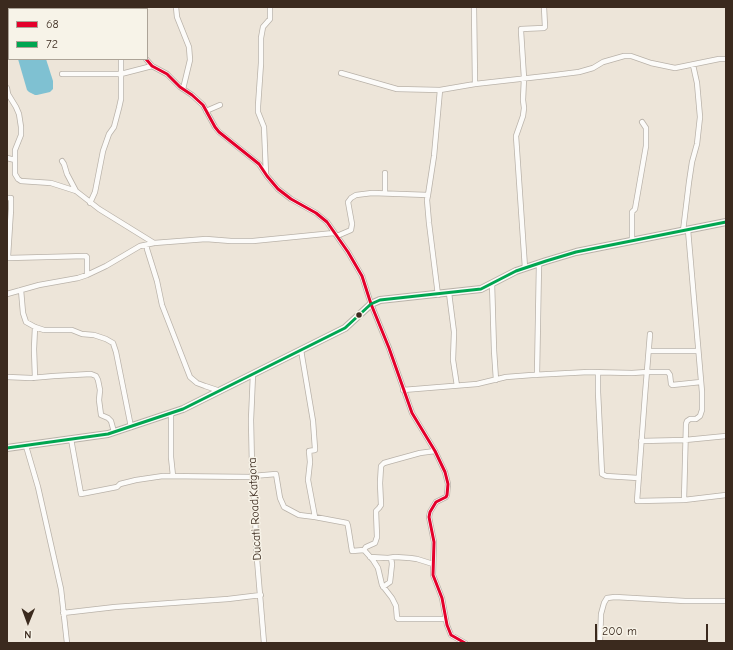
<!DOCTYPE html>
<html>
<head>
<meta charset="utf-8">
<style>
	body { margin:0 }
	#map { position:relative; width:733px; height:650px; overflow:hidden; background:#ede5d9; font-family:"Comic Neue",sans-serif }
	canvas { display:block }
	.frame { position:absolute; inset:0; border:8px solid #3b2a1e; pointer-events:none }
	.legend { position:absolute; left:8px; top:8px; width:140px; height:52px; box-sizing:border-box; background:#f7f3e8; border:1px solid #aca397; margin:0; padding:5px 7px; list-style:none; font-size:12px; color:#3b2a1e }
	.legend li { display:flex; align-items:center; gap:8px; height:20px }
	.legend b { width:20px; border:1px solid #aca397 }
	.north { position:absolute; left:8px; top:602px; width:40px; height:40px; -webkit-text-stroke:3px #f7f3e8; paint-order:stroke; rotate:181deg; font-size:11px; font-weight:700; line-height:16px; text-align:center; color:#3b2a1e }
	.north::after { content:''; display:block; margin:auto; width:14px; height:18px; background:#3b2a1e; clip-path:polygon(50% 0,100% 100%,50% 72%,0 100%) }
	.scale { position:absolute; left:595px; top:624px; width:113px; height:18px; box-sizing:border-box; border:2px solid #3b2a1e; border-top:0; padding-left:5px; font-size:12px; line-height:14px; white-space:nowrap; color:#3b2a1e; -webkit-text-stroke:3px #f7f3e8; paint-order:stroke }
</style>
</head>
<body>
<div id="map">
<canvas width="733" height="650"></canvas>
<div class="frame"></div>
<ul class="legend">
<li><b style="height:5px;background:#e4002b"></b>68</li>
<li><b style="height:5px;background:#00a651"></b>72</li>
</ul>
<div class="north">N</div>
<div class="scale">200 m</div>
</div>
<script>
const ctx = document.querySelector('canvas').getContext('2d');
ctx.lineJoin = 'round';
function paint(path, color) { ctx.fillStyle = color; ctx.fill(path, 'evenodd'); }
const poly = rows => new Path2D(rows.map(r => 'M' + r).join(''));
function stroke(path, color, width, dash) { ctx.strokeStyle = color; ctx.lineWidth = width; ctx.lineCap = dash ? 'butt' : 'round'; ctx.setLineDash(dash || []); ctx.stroke(path); }
function write(font, color, halo, rows, align = 'center') {
  ctx.font = font + ' "Comic Neue",sans-serif'; ctx.lineWidth = 3; ctx.setLineDash([]); ctx.textBaseline = 'middle'; ctx.strokeStyle = halo; ctx.fillStyle = color; for (const [text, x, y, turn = 0] of rows) {
    ctx.save(); ctx.translate(x, y); ctx.rotate((+turn || 0) * Math.PI / 180); ctx.textAlign = isNaN(turn) ? turn : align; if (halo) ctx.strokeText(text, 0, 0); ctx.fillText(text, 0, 0); ctx.restore();
  }
}
const water = poly([
	[18,59,46,59,53,81,53,89,50,92,37,95,35,95,29,92,27,90]
]);
const street = poly([
	[119,7,120,9],
	[176,7,177,17,189,47,190,60,183,89],
	[146,59,152,66,167,74,180,87,192,95,203,105,215,127,219,132,259,164,267,176,278,189,291,199,316,213,327,222,348,252,362,276,371,304,389,348,412,413,435,451,445,472,448,484,447,495,446,497,436,502,430,512,429,517,434,542,433,575,442,598,447,625,451,635,465,643],
	[341,73,397,89,440,90],
	[62,74,121,74,152,66],
	[475,84,555,75,579,72,593,68,603,62,624,56,631,56,651,63,675,68,719,59,726,59],
	[7,88,8,94,16,107,19,114,21,127,21,135,15,150,15,160],
	[206,111,220,105],
	[7,158,15,160,15,174,18,179,21,181,51,183,76,191,99,209,154,243],
	[62,161,64,164,67,174,76,191],
	[266,174,264,127,258,112,258,106,261,63,261,38,263,27,270,19,270,7],
	[385,193,385,173],
	[7,198,11,198,11,209,8,256,8,258,86,256,87,257,87,275],
	[90,203,95,192,103,151,109,134,114,127,119,108,121,99,121,59],
	[683,231,689,182,692,162,697,144,700,117,697,83,693,65],
	[337,236,351,230,352,224,348,202,351,198,356,195,372,193,428,195],
	[632,241,632,212,635,209,646,146,646,128,642,122],
	[147,245,147,249,157,281,162,305,190,377,197,383,205,386,220,391],
	[525,268,516,136,523,116,524,108,523,100,524,78,521,31,521,29,544,28,545,27,544,7],
	[492,283,494,350,496,380],
	[21,290,23,313,26,322,35,327,44,330,72,330,82,334,94,335,106,339,113,343,116,352,131,427],
	[449,293,454,332,453,360,457,386],
	[7,294,39,285,78,278,87,275,106,266,140,246,154,243,206,239,231,241,253,241,334,233],
	[438,295,429,223,427,200,428,195,434,156,440,90,475,84,474,7],
	[650,334,645,395,637,501,684,500,726,495],
	[301,350,313,421,315,449,315,450,309,451,310,462,308,480,315,517],
	[649,351,698,351],
	[598,372,598,392,602,474,606,476,638,478],
	[253,374,251,420,252,467,255,508,256,547,264,643],
	[537,375,539,263],
	[7,377,31,378,54,376,91,374,96,376,98,380,100,390,99,400,101,415,108,418,111,421,114,432],
	[35,378,34,349,35,327],
	[403,390,477,384,506,377,532,375,589,372,632,373,647,372,668,372,670,375,671,384,672,385,701,382],
	[171,413,171,457,173,476],
	[71,439,81,494,117,487,120,484,136,480,163,476,253,477],
	[641,441,685,440,726,436],
	[26,446,38,487,61,589,67,643],
	[253,476,276,474,280,498,284,507,299,515,315,517,347,523,348,526,352,551,364,550,373,560,378,568,382,585,392,598,396,606,397,618,398,619,446,619],
	[684,500,686,424,687,421,690,419,696,419,700,416,702,410,702,392,688,230],
	[364,550,366,547,375,543,377,537,376,511,379,508,381,505,380,483,381,466,384,463,391,461,420,453,435,451],
	[370,557,388,558,395,557,410,558,417,559,433,564],
	[383,587,390,582,392,564,391,558],
	[63,613,115,607,228,599,261,595],
	[600,643,601,614,604,603,607,598,615,597,685,601,726,601]
]);
const secondary = poly([
	[7,448,108,434,183,409,345,328,371,304,380,300,481,289,516,271,546,261,576,252,726,222]
]);
const bus1 = poly([
	[146,59,152,66,167,74,180,87,192,95,203,105,215,127,219,132,259,164,267,176,278,189,291,199,316,213,327,222,348,252,362,276,371,304,389,348,412,413,435,451,445,472,448,484,447,495,446,497,436,502,430,512,429,517,434,542,433,575,442,598,447,625,451,635,465,643]
]);
const bus2 = poly([
	[7,448,108,434,183,409,345,328,371,304,380,300,481,289,516,271,546,261,576,252,726,222]
]);
const markers = [
	[359,315,3.5,"#3b2a1e"]
];
const streetNames = [
	["Ducati Road,Katgora",255,509,-93]
];
paint(water, '#7fc1d2');
stroke(street, '#b9b2a9', 6);
stroke(secondary, '#b9b2a9', 8);
stroke(street, '#fcfbf9', 4.5);
stroke(secondary, '#fcfbf9', 6);
stroke(bus1, '#e4002b', 3);
stroke(bus2, '#00a651', 3);
for (const [x, y, r, color] of markers) { const dot = new Path2D(); dot.arc(x, y, r, 0, 2 * Math.PI); ctx.fillStyle = color; ctx.fill(dot); stroke(dot, '#f7f3e8', 1.5); }
write('12px', '#3b2a1e', '#f7f3e8', streetNames);
</script>
</body>
</html>
